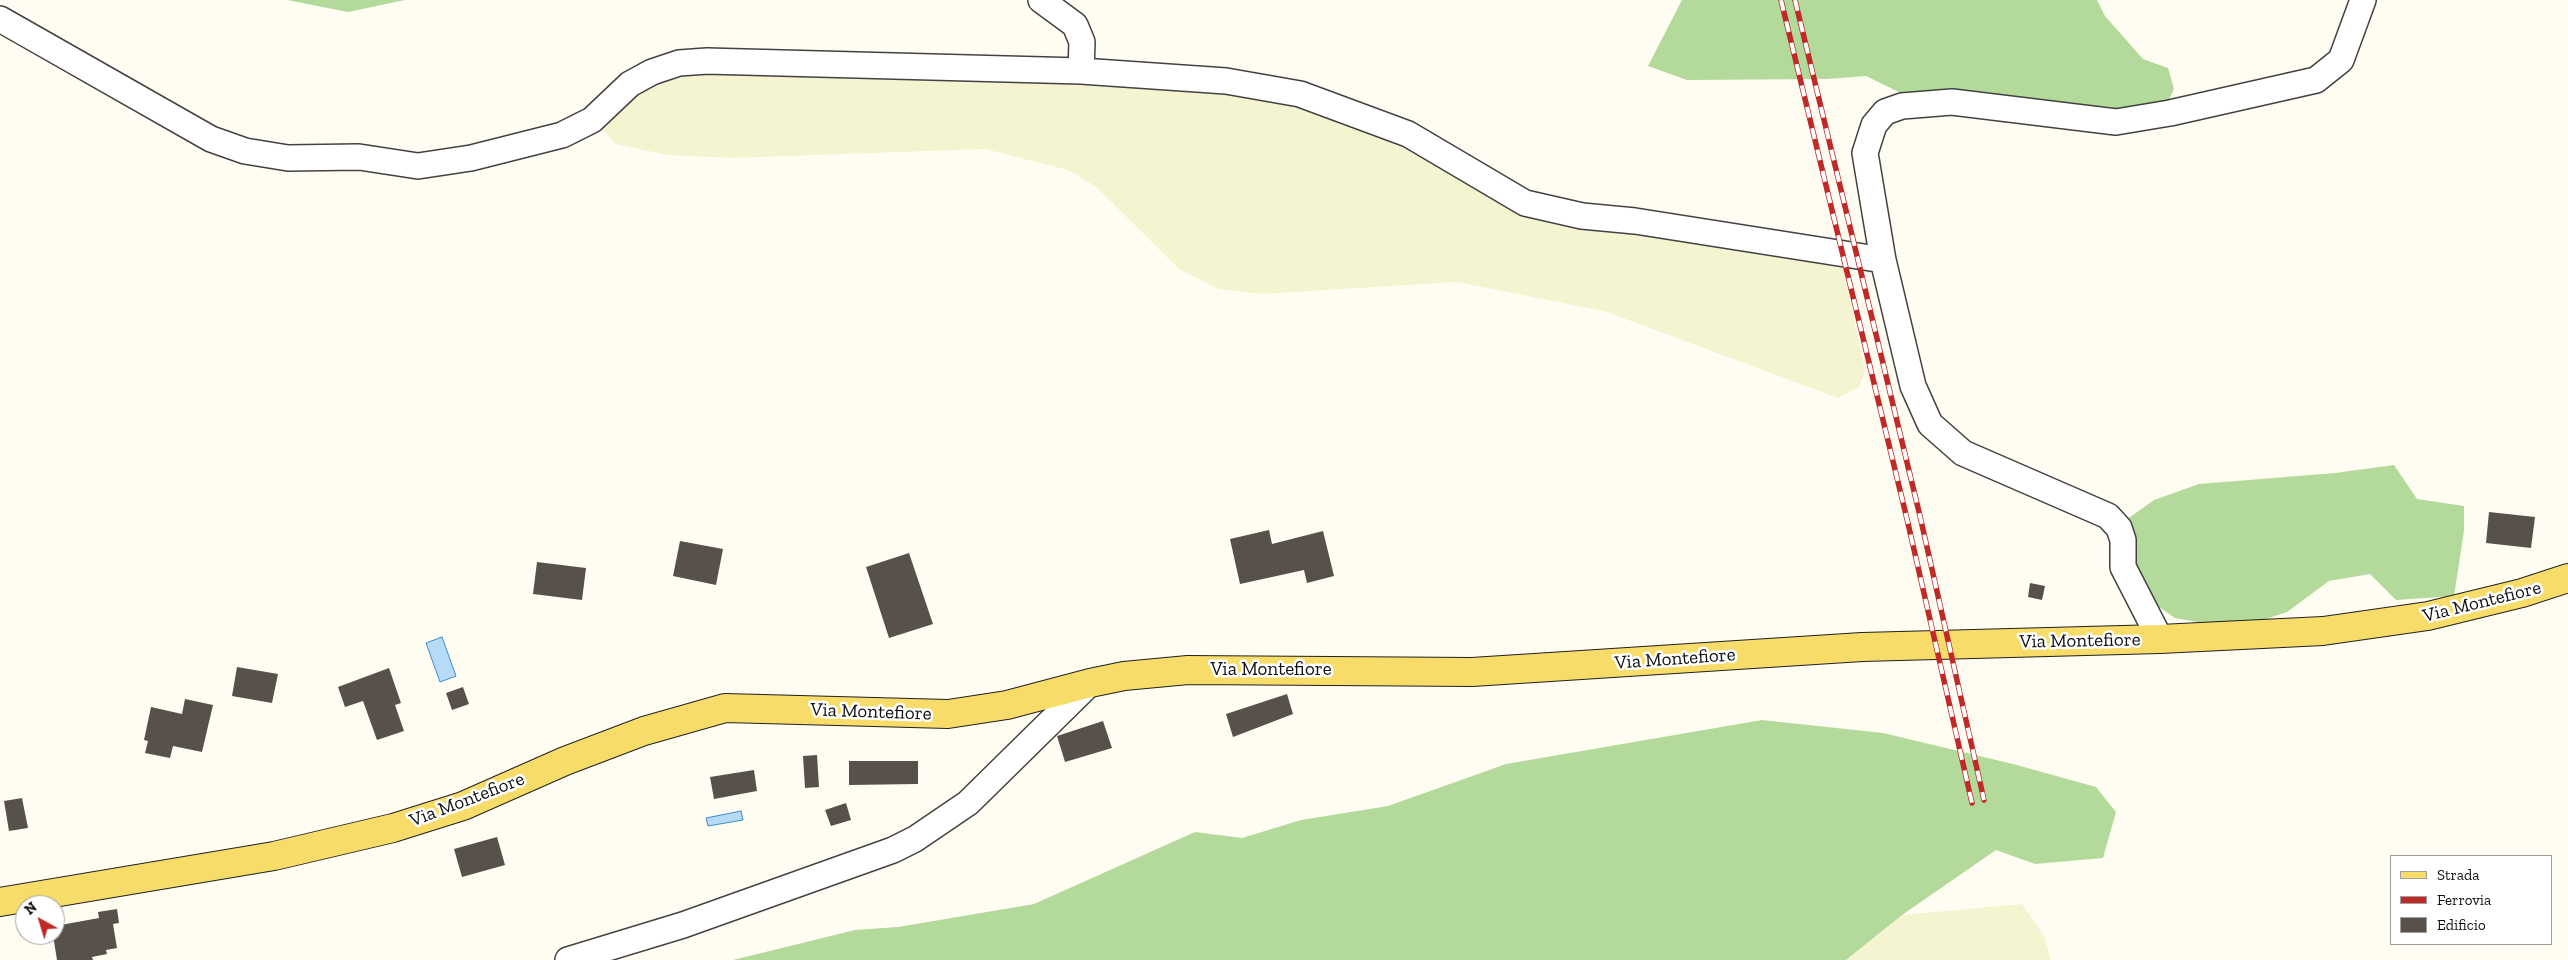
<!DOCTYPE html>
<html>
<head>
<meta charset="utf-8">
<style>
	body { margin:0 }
	#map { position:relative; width:2568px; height:960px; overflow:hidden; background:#fffdf1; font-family:"Zilla Slab",serif }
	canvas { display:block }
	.legend { position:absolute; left:2390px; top:855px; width:162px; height:90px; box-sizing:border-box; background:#fff; border:1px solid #9f9f9f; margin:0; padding:6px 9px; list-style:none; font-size:15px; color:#0f0f0f }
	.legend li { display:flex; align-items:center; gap:10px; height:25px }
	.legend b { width:25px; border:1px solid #9f9f9f }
	.north { position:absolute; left:15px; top:895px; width:50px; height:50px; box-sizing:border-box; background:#fff; border:1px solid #9f9f9f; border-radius:50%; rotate:321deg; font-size:14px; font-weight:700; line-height:20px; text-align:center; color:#0f0f0f }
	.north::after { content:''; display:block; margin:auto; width:18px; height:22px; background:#bf2928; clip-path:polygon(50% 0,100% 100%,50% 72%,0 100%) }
</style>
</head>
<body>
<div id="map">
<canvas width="2568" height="960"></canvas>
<ul class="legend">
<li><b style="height:6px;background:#f7dc69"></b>Strada</li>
<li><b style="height:6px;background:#bf2928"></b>Ferrovia</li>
<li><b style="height:14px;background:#58514b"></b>Edificio</li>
</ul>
<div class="north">N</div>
</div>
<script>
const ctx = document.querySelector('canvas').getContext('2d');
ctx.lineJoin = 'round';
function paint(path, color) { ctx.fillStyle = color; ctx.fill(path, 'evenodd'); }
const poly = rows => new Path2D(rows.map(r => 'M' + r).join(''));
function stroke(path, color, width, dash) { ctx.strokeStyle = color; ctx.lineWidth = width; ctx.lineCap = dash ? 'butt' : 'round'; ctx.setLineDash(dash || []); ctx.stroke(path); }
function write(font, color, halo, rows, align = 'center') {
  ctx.font = font + ' "Zilla Slab",serif'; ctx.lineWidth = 5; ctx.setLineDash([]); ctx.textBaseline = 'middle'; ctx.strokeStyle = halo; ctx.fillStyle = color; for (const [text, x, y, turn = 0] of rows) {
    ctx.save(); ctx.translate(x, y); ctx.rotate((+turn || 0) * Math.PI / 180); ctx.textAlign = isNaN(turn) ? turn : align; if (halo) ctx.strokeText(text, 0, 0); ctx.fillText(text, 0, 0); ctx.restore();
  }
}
const farmland = poly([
	[692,67,1207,87,1306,105,1362,128,1421,157,1501,202,1547,218,1843,268,1865,370,1859,387,1838,398,1604,311,1456,282,1262,294,1218,289,1179,269,1095,186,1068,170,985,149,732,158,667,155,616,144,601,127,634,90],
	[2022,904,2044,936,2051,960,1846,960,1902,915]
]);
const forest = poly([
	[287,0,405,0,348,12],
	[1682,0,2097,0,2105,16,2143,59,2168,68,2174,89,2167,104,2130,112,1913,99,1866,76,1827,79,1687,80,1648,66],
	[2394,465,2417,499,2464,506,2464,531,2454,596,2396,600,2370,574,2329,581,2287,612,2236,629,2175,618,2152,602,2139,582,2126,520,2154,500,2199,484,2335,473],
	[1762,720,1883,733,2013,764,2096,787,2116,812,2103,858,2035,864,1996,850,1902,915,1846,960,733,960,855,930,898,927,1034,904,1195,832,1242,838,1301,820,1388,806,1506,764]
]);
const water = poly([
	[442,637,456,676,440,682,426,643,442,637],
	[741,811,743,820,708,826,706,818,741,811]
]);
const building = poly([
	[2489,512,2535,517,2531,548,2486,543],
	[1269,530,1272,544,1323,531,1334,576,1307,583,1304,570,1240,584,1230,539],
	[680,541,723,549,716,585,673,576],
	[909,553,933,624,889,638,866,567],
	[537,562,586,568,582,600,533,594],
	[2030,583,2045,586,2042,600,2028,597],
	[237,667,278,674,272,703,232,696],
	[389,668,401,703,395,705,404,731,377,740,363,701,345,707,338,687],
	[463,687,469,704,452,710,446,693],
	[1287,694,1293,714,1233,737,1226,714],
	[185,699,213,705,202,752,173,746,170,758,145,753,148,741,144,740,151,707,182,714],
	[1103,721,1112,748,1065,762,1057,736],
	[817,755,819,787,805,788,803,756],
	[849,761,918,761,918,784,849,785],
	[754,770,757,791,714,799,710,777],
	[22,798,28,828,9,831,4,801],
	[846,803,851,820,831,826,825,810],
	[497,837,505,865,462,877,454,849],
	[117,909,119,923,113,924,117,948,106,950,107,954,92,957,93,960,57,960,53,935,55,935,55,926,99,918,98,912]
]);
const minor = poly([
	[1041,0,1075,25,1082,42,1081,71],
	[0,19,211,139,245,151,288,158,359,157,418,166,471,158,562,135,592,120,630,84,652,72,679,63,707,61,1081,71,1226,81,1300,94,1408,134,1525,203,1582,216,1635,221,1883,260],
	[2160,639,2123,567,2123,540,2119,528,2108,516,1963,453,1930,424,1913,386,1883,260,1865,153,1874,125,1885,112,1902,106,1952,102,2116,122,2170,113,2316,80,2341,60,2363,0],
	[568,960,683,925,893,850,915,839,968,803,1090,683]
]);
const major = poly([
	[0,902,274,856,393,828,463,806,565,761,644,731,725,708,948,714,1007,705,1090,683,1124,676,1188,670,1472,672,1862,647,2160,639,2323,631,2428,616,2522,593,2568,578]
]);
const rail = poly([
	[1781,0,1907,519,1972,803],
	[1795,0,1920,516,1984,800]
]);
const streetNames = [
	["Via Montefiore",2482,602,-14],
	["Via Montefiore",2080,641,-1],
	["Via Montefiore",1675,659,-4],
	["Via Montefiore",1271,670],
	["Via Montefiore",871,712,2],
	["Via Montefiore",467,800,-21]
];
paint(farmland, '#f5f4d1');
paint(forest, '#b3da9a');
paint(water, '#b7dbf6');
stroke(water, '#3e8ccc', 1);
paint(building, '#58514b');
stroke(minor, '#424242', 28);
stroke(major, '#202020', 30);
stroke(minor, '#fff', 25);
stroke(major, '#f7dc69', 28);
stroke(rail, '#bf2928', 5.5);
stroke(rail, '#fff', 4, [11]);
write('19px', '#0f0f0f', '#fff', streetNames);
</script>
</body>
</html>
